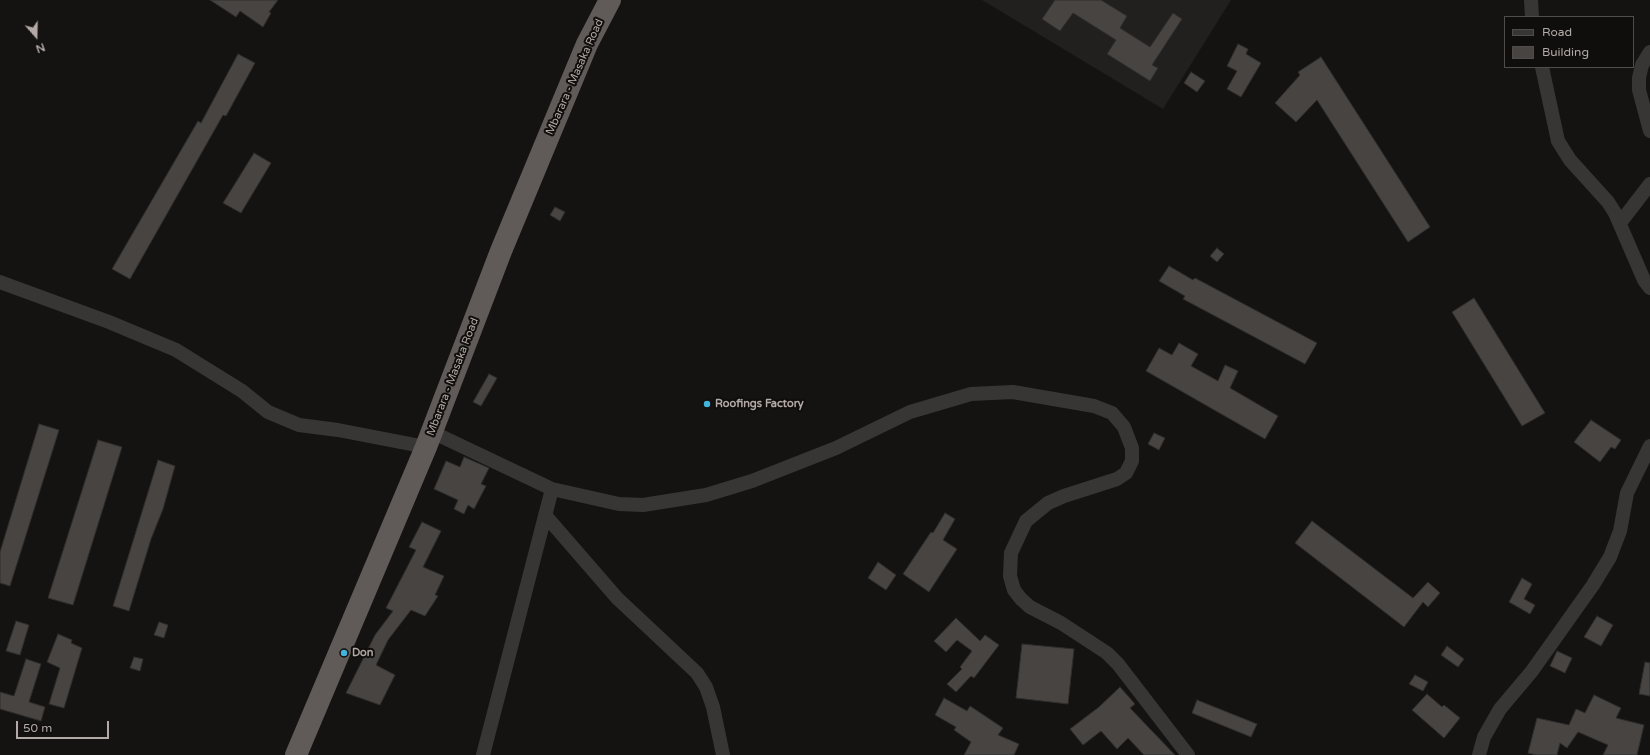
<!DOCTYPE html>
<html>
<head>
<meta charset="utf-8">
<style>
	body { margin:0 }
	#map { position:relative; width:1650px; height:755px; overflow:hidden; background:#141312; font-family:"Varela Round",sans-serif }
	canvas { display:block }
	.legend { position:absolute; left:1504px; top:16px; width:130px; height:52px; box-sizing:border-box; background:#0f0e0d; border:1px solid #514c4a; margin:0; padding:5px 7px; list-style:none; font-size:12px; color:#b3a9a6 }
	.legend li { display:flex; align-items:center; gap:8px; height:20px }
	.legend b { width:20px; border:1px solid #514c4a }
	.north { position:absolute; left:16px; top:16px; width:40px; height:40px; -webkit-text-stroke:3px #0f0e0d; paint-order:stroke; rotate:160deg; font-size:11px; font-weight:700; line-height:16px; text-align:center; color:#b3a9a6 }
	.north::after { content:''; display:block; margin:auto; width:14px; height:18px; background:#b3a9a6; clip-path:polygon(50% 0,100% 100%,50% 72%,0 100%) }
	.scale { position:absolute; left:16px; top:721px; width:93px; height:18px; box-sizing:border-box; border:2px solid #b3a9a6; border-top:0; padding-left:5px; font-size:12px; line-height:14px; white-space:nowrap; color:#b3a9a6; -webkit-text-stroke:3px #0f0e0d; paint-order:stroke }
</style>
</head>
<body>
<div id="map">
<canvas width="1650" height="755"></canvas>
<ul class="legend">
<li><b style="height:5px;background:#383634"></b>Road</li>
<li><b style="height:11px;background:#474442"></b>Building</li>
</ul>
<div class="north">N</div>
<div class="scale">50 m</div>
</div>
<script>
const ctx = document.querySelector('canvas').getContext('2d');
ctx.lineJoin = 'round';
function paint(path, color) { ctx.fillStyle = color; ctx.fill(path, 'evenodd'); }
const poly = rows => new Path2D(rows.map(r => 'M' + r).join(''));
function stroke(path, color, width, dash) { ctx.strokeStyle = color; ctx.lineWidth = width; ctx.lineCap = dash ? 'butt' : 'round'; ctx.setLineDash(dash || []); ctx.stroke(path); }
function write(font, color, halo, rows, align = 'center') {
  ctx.font = font + ' "Varela Round",sans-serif'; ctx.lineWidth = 4; ctx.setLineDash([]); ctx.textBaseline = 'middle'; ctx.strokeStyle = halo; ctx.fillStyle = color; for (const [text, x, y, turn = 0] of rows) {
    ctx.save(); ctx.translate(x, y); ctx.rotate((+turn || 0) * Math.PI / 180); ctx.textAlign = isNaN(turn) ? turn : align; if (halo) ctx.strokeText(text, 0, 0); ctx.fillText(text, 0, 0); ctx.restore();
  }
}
const built = poly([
	[982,0,1231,0,1163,109]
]);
const building = poly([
	[210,0,278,0,269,12,271,13,263,27,240,11,236,17,210,0],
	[1055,0,1101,0,1127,16,1120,28,1150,47,1173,13,1182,19,1152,65,1158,68,1150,81,1107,54,1116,40,1073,13,1060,31,1042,19,1055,0],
	[1238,44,1248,49,1246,54,1261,63,1241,97,1227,89,1237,71,1227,66,1238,44],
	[238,54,255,63,226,116,223,115,130,279,112,269,198,121,201,123,238,54],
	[1321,57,1430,227,1408,242,1317,100,1296,122,1275,103,1300,75,1298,72,1321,57],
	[1191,72,1205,81,1197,92,1184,83,1191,72],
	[254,153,271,163,241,213,223,203,254,153],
	[555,207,565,212,560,221,550,215,555,207],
	[1217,248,1224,254,1217,262,1210,256,1217,248],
	[1169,266,1193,280,1195,278,1317,343,1305,364,1183,299,1185,296,1159,281,1169,266],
	[1474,298,1545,413,1522,426,1452,312,1474,298],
	[1179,343,1198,354,1191,366,1218,381,1225,365,1238,371,1230,388,1278,416,1265,439,1146,371,1159,348,1172,355,1179,343],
	[489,374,497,378,481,406,473,402,489,374],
	[1591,420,1621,440,1615,449,1611,447,1600,462,1574,442,1591,420],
	[39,424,59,430,10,586,0,583,0,552,39,424],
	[1154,433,1165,438,1159,450,1148,444,1154,433],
	[98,440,122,447,73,605,48,598,98,440],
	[464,457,489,468,481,484,486,486,474,509,468,505,464,514,454,509,458,500,434,489,446,461,460,467,464,457],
	[158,460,175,466,163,509,151,539,129,611,113,606,158,460],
	[945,513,955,519,943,540,957,549,929,592,903,574,931,532,933,533,945,513],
	[1312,521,1413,598,1428,582,1440,593,1428,607,1423,602,1404,627,1295,543,1312,521],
	[422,522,441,531,423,567,444,576,435,595,438,596,425,616,411,610,388,640,376,665,395,675,380,705,346,693,375,635,393,611,386,608,416,550,409,547,422,522],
	[878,562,896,575,886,590,868,578,878,562],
	[1522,578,1532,584,1524,599,1535,605,1530,614,1509,602,1522,578],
	[1597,616,1613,625,1601,646,1584,637,1597,616],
	[956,618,980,641,985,635,999,645,974,678,971,676,956,692,947,684,962,669,960,667,972,651,957,640,946,652,934,641,956,618],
	[16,621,29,625,20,655,6,651,16,621],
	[159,622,168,625,164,638,154,635,159,622],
	[58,634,72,640,71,643,82,648,64,708,49,704,60,668,47,662,58,634],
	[1022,644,1074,649,1068,704,1016,698,1022,644],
	[1447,646,1464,659,1458,667,1441,655,1447,646],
	[1557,651,1572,658,1565,673,1550,666,1557,651],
	[134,657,143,659,140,671,130,668,134,657],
	[26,659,41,664,29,702,45,707,41,721,0,709,0,692,14,696,26,659],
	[1645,662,1650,663,1650,696,1639,694,1645,662],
	[1415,675,1428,682,1423,691,1409,684,1415,675],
	[1120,687,1135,704,1130,708,1175,755,1144,755,1128,738,1117,749,1101,731,1083,745,1070,729,1099,707,1120,687],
	[1427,694,1442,707,1444,705,1460,718,1444,738,1412,710,1427,694],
	[1594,695,1621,708,1616,718,1644,725,1637,755,1603,755,1608,745,1578,732,1567,748,1560,743,1557,755,1536,755,1528,753,1537,718,1569,725,1576,709,1585,713,1594,695],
	[944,698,967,711,970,706,1003,728,998,735,1019,744,1014,755,964,755,971,742,954,730,956,727,935,715,944,698],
	[1197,700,1257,724,1251,737,1192,713,1197,700]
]);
const minor = poly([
	[1531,0,1532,17],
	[1650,52,1642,65,1639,78,1639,90,1650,131],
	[1542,67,1558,141,1570,160,1608,202,1615,213,1644,280,1650,288],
	[1620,223,1650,184],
	[0,282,109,322,176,350,242,391,268,412,299,425,338,430,426,447],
	[432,432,552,489,619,504,643,505,706,495,752,481,836,448,910,412,971,394,1013,392,1094,406,1112,413,1124,427,1132,448,1132,461,1126,473,1117,479,1064,496,1048,503,1026,521,1011,553,1010,576,1014,590,1021,599,1030,607,1061,623,1107,653,1118,664,1188,755],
	[545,515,617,598,697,673,706,687,713,707,723,755],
	[483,755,552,489],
	[1479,755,1484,737,1500,709,1532,671,1593,585,1610,557,1620,531,1627,493,1650,446]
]);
const trunk = poly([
	[296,755,426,447,501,251,587,44,610,0]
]);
const markers = [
	[707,404,4,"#43b5db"],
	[344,653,4,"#43b5db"]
];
const streetNames = [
	["Mbarara - Masaka Road",575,77,-66],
	["Mbarara - Masaka Road",453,377,-69]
];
const poiNames = [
	["Roofings Factory",715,404],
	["Don",352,653]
];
paint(built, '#21201f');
paint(building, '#474442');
stroke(building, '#302e2d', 1);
stroke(minor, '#383634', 14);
stroke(trunk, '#605b58', 22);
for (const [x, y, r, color] of markers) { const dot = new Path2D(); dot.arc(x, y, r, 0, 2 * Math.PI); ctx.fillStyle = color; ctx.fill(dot); stroke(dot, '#0f0e0d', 1.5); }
write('11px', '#b3a9a6', '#0f0e0d', streetNames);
write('bold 11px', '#b3a9a6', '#0f0e0d', poiNames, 'left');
</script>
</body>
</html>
